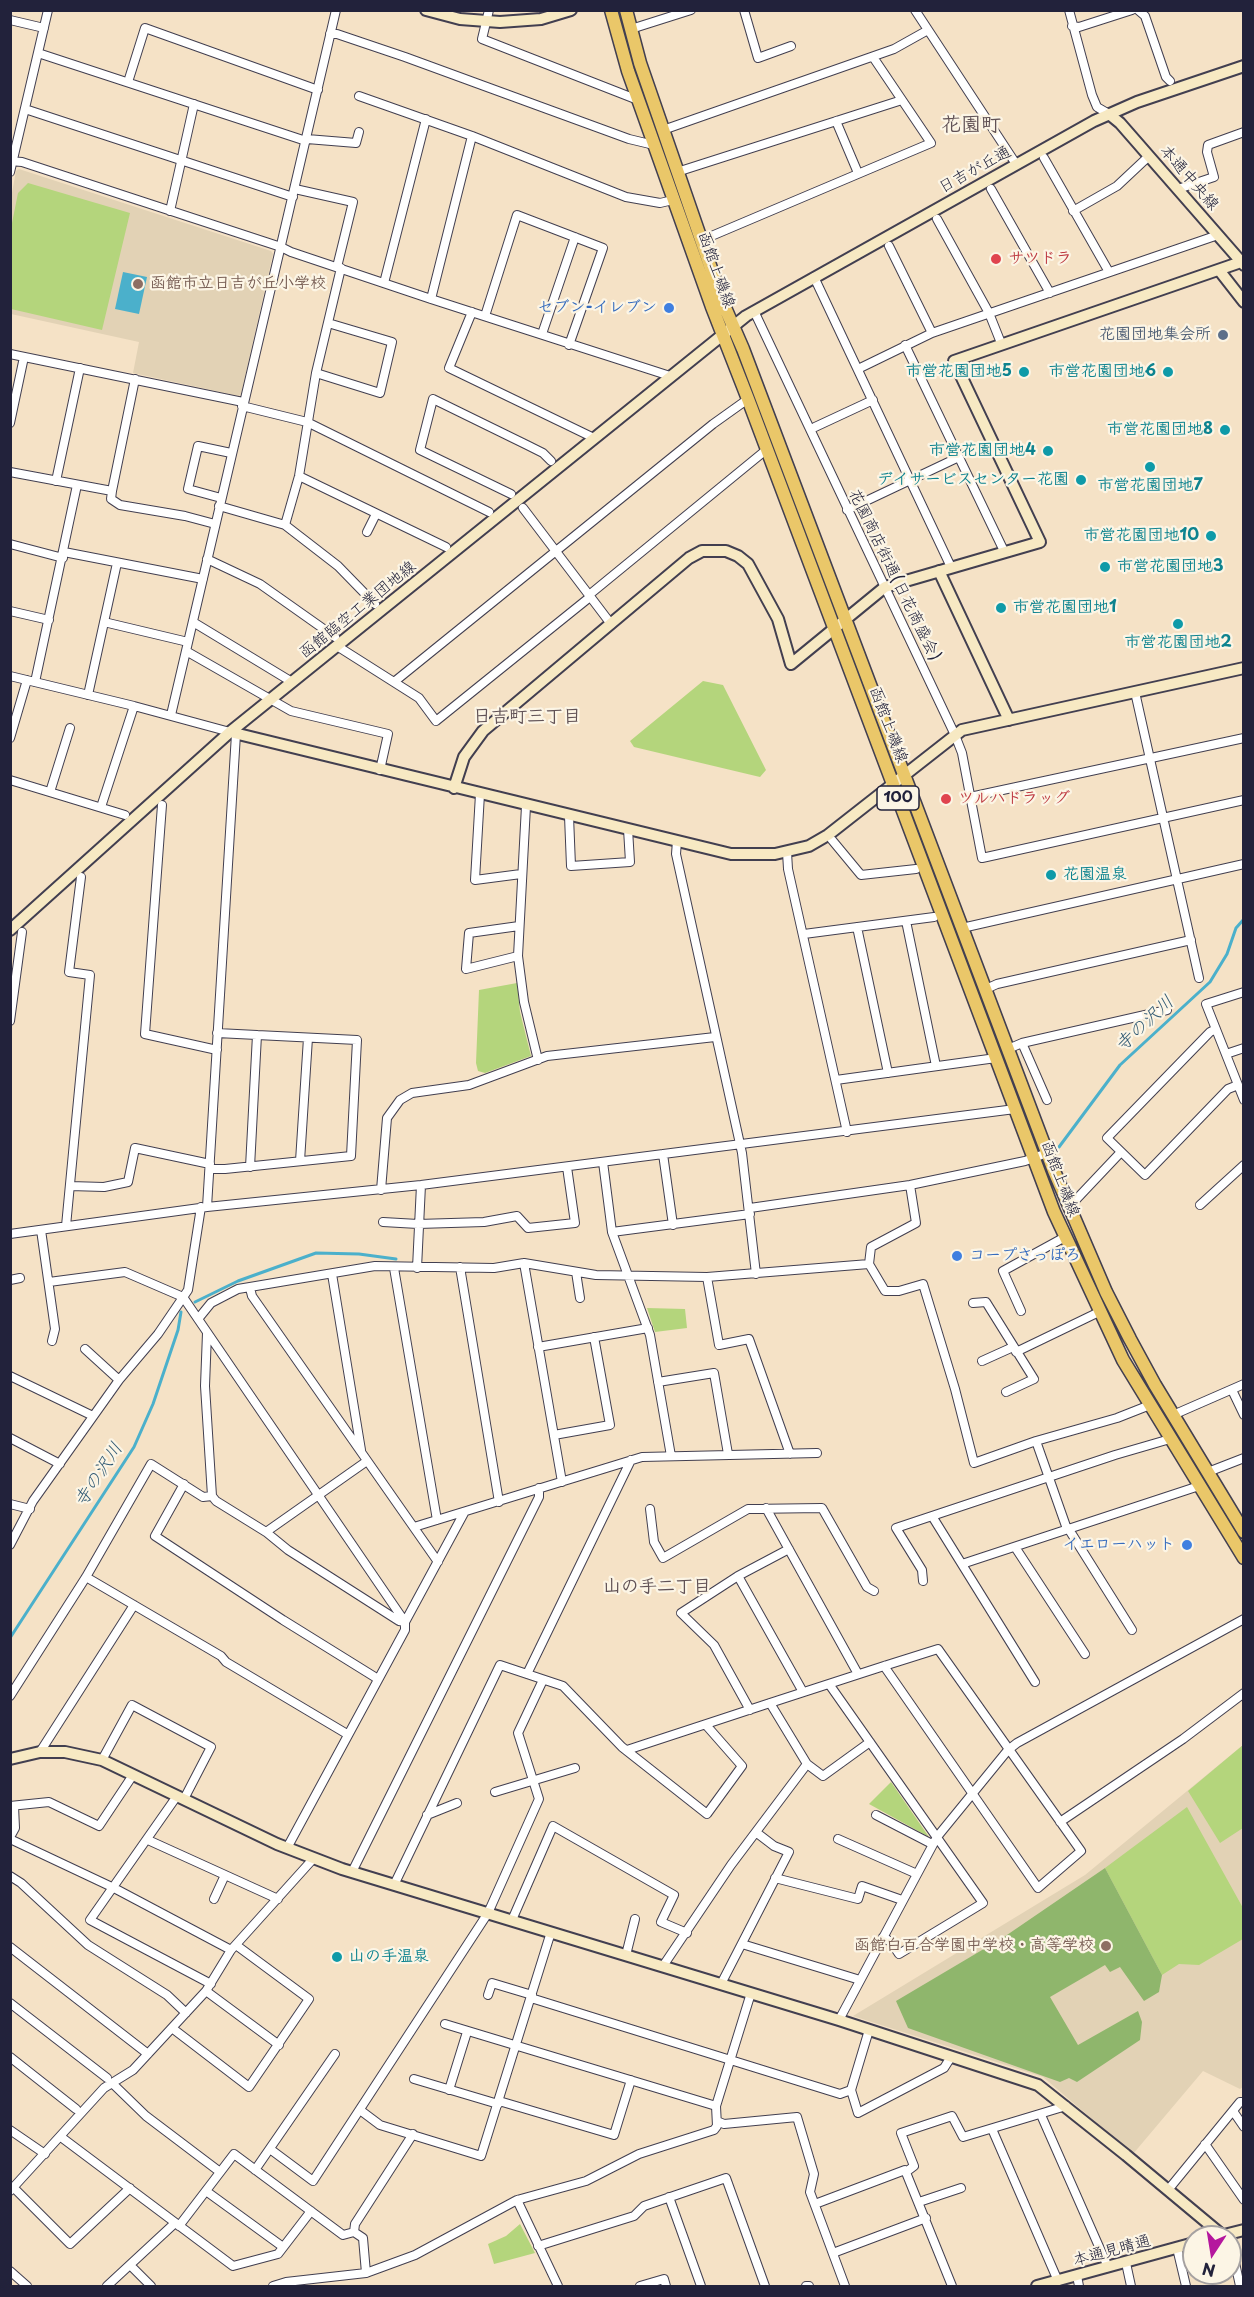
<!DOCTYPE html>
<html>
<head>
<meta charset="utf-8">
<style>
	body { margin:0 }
	#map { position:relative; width:1254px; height:2297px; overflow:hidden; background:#f5e2c6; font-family:"Playpen Sans",sans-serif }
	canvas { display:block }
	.frame { position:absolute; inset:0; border:12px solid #22223b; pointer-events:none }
	.north { position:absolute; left:1182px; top:2225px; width:60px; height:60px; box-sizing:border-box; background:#fcf5e5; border:2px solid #a5a1a1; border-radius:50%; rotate:192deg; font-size:16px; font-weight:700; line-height:24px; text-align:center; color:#22223b }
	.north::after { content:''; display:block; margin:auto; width:21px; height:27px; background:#b5179e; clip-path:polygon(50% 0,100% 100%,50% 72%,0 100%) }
</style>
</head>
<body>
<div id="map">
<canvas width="1254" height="2297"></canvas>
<div class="frame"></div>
<div class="north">N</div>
</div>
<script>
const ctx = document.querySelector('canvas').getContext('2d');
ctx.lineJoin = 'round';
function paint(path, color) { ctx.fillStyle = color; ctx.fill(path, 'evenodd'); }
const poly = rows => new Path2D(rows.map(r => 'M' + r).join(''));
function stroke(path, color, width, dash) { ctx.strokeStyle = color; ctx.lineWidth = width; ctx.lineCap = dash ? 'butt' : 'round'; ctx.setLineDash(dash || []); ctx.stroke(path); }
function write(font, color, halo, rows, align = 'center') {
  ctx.font = font + ' "Playpen Sans","Klee One",sans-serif'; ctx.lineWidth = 4.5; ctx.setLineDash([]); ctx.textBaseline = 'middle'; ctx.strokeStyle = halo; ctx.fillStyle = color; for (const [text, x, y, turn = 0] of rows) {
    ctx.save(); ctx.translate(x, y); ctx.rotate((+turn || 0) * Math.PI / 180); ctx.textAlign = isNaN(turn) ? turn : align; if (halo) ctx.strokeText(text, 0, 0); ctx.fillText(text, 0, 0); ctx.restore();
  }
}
const built = poly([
	[19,169,271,251,273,254,241,394,239,396,133,373,139,342,11,314,11,198,16,171],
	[1243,1745,1243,2087,1240,2089,1203,2071,1133,2154,1043,2077,853,2016,1085,1875]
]);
const green = poly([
	[28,183,130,213,102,330,11,309,11,228,18,193],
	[703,681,723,685,766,770,760,777,634,747,630,741],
	[517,983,520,1012,531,1056,485,1073,478,1071,476,1063,479,990],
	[647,1308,685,1309,687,1328,655,1332],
	[1243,1745,1243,1828,1220,1843,1188,1791],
	[891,1782,929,1837,869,1804],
	[1187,1807,1243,1908,1243,1939,1199,1965,1179,1964,1162,1975,1105,1868],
	[520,2224,535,2253,494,2264,488,2244,506,2236]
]);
const forest = poly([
	[1105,1868,1162,1975,1159,1992,1144,2001,1120,1967,1110,1972,1105,1965,1050,1997,1078,2045,1138,2011,1142,2022,1140,2040,1077,2082,1069,2078,1060,2082,908,2028,896,2001,1004,1937]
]);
const water = poly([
	[123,272,147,277,139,314,115,309]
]);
const stream = poly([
	[1059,1147,1120,1065,1210,982,1227,954,1236,928,1244,919],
	[195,1302,238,1281,316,1253,359,1254,396,1259],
	[10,1638,134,1447,153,1404,178,1330,181,1312]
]);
const street = poly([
	[489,10,482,39,638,100],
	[744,10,758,58,791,46],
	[915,10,1016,164],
	[1069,10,1092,95,1097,107,1109,114],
	[1138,10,1145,16,1166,77,1170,81],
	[10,20,44,28],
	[1072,26,1079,27,1132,10],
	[631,29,691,10],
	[330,34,337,34,405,57,629,139,654,145],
	[38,53,306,141],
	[128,82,145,28,318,90],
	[359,96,472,136,626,197,660,203,673,200],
	[25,109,293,197],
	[836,121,858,173],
	[663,130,894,49,928,30],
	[307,139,356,143,359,132],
	[1044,158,1109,272],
	[10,161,22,162,281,247,291,252,431,299,670,376],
	[10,172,48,10],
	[677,172,902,100],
	[295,189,353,202,337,267],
	[991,189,1050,293],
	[1178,189,1214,177,1207,152,1208,145,1244,132],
	[170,211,194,104],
	[1073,211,1117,186,1149,156],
	[937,219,989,313,1001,343],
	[702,240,931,143,873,57],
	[889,246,932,333],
	[814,277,951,567],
	[384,283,426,119],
	[431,299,472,136],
	[754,311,955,735,962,753,982,858,1244,800],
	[472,312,449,368,594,438],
	[485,316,517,215,603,248,569,345],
	[543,331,575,237],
	[905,345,1004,551],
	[10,354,243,402],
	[858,369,932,333,1218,235],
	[316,373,380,393,392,342,328,323],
	[242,406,307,422,489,512],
	[10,423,24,357],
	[815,427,873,400],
	[10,472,112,491,135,379],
	[299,476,446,547],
	[56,481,80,368],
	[112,491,111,499,120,505,185,516,215,524],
	[511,494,420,450,433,399,527,445,543,453,551,461],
	[221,498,188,489,198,446,231,453],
	[219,506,285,525,338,566,375,604],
	[523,508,611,624],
	[847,510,959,457],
	[285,525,299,476,316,373,341,268],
	[367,532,376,514],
	[10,544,63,558],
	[64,552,203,579],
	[207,559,260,584,335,637],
	[589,595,766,450],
	[10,611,49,620],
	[104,622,188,642],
	[193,622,292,682],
	[337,646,419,698,436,721,590,597],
	[186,651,291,711,388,734,380,770],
	[10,676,134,706,230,732],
	[35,682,77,485],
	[394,682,713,424,748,399],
	[1135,692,1199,978],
	[88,695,117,563],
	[171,715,336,10],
	[10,738,27,680],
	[10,780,125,815],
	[50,792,70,728],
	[480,794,475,880,521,874],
	[970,797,1244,738],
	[162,805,145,1034,217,1050],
	[526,806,518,956,524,1002,538,1060],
	[101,807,134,706],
	[569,816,571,866,630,862,628,829],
	[832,840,861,875,916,869],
	[677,841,676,854,742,1153,756,1274],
	[787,852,788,869,847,1132],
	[906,921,936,1066],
	[857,927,888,1073],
	[962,928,1244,864],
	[804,934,934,917],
	[518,956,466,969,469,933,519,926],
	[986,989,997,984,1191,940],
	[1244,992,1206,1004,1244,1100],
	[10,1021,22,932],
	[1216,1029,1210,1032,1107,1138,1145,1175,1228,1089,1238,1085],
	[1022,1043,1047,1100],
	[1008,1049,1022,1043,1167,1010],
	[1226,1054,1244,1048],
	[836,1080,996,1058],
	[663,1154,673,1225],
	[300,1161,308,1038],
	[603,1162,612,1232,650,1335,671,1456],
	[250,1167,257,1035],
	[210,1169,225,1169,351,1156,357,1040,217,1033],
	[910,1185,916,1223,871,1247,869,1264,885,1291,899,1291,923,1284,955,1389,974,1463,1036,1441,1117,1418,1150,1405],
	[70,1186,104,1187,128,1182,135,1148,210,1164],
	[381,1190,387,1118,400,1100,412,1093,469,1085,547,1056,715,1037],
	[1200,1205,1244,1165],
	[207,1207,236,734],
	[1069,1207,1121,1152],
	[750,1208,910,1185,1025,1161,1047,1153],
	[383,1222,418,1224,484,1222,517,1216,528,1228,575,1223,567,1167],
	[66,1226,90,975,69,972,81,877],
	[41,1230,55,1329,52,1341],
	[612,1232,750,1214],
	[10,1234,207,1207,421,1185,1015,1109],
	[524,1263,562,1482],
	[460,1267,499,1502],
	[394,1268,437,1520],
	[417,1268,421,1185],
	[576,1272,580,1298],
	[332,1274,361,1450],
	[707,1277,719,1345,749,1339,790,1454],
	[10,1280,20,1278],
	[49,1282,125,1272,183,1297,405,1622],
	[250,1288,252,1296,438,1562],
	[973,1303,986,1302,1034,1379,1006,1392],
	[1021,1311,1003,1271,1065,1237],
	[198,1319,211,1303,238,1289,375,1266,494,1268,524,1263,596,1275,707,1277,869,1264],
	[207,1333,205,1386,212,1496],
	[538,1347,648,1328],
	[85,1349,119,1380],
	[1016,1352,1099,1312],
	[982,1361,1013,1347],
	[10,1376,93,1416],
	[658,1382,714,1373,728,1454],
	[1232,1390,1244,1415],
	[1173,1415,1244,1384],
	[554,1435,610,1425,594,1337],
	[10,1438,60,1464],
	[1036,1441,1067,1529],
	[1208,1472,1244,1458],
	[184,1484,155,1536,283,1620,378,1679],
	[10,1504,30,1509],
	[766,1508,858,1674],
	[650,1509,654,1542,663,1558,748,1509,822,1508,867,1587,874,1591],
	[932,1516,1115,1455,1170,1439],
	[414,1527,642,1457,817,1453],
	[1068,1528,1132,1630],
	[266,1532,367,1461],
	[10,1545,33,1501,119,1380,158,1334,188,1290,201,1207],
	[1015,1547,1085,1654],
	[962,1564,1199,1486],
	[738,1576,803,1692],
	[86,1577,221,1656,226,1662,347,1734],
	[923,1581,922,1570,896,1528,932,1516,1035,1682],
	[527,1674,631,1460],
	[829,1684,983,1903,899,1954,891,1942,883,1937],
	[10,1696,86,1577,151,1464,203,1497,212,1496,216,1501,266,1532,288,1550,399,1621,405,1622],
	[770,1703,807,1764,823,1776,870,1742],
	[750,1710,714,1645,681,1613,738,1576,789,1549],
	[627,1750,770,1703,884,1666,938,1649,1081,1851,1038,1888,884,1666],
	[40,1752,134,1605],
	[102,1760,132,1705,211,1747,184,1799],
	[495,1792,575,1768],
	[177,1796,90,1920,211,1984],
	[10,1806,49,1802,99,1826,133,1775],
	[427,1815,457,1803],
	[876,1815,932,1844],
	[1060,1822,1183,1739,1244,1693],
	[10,1837,15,1828,14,1806],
	[10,1839,114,1888,231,1950],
	[838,1839,917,1874],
	[148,1840,278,1899],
	[287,1848,405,1630,405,1622,464,1513],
	[352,1872,539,1497,539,1488],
	[10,1876,21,1883,88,1945,167,1995,186,2013],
	[775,1878,858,1899,862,1886,902,1900],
	[394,1885,500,1665,563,1686,622,1747,707,1814,742,1766,706,1725],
	[214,1899,225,1875],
	[512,1920,553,1826,674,1895,661,1922,687,1933],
	[742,1944,860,1980],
	[10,1947,148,2054],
	[626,1955,635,1919],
	[663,1966,731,1865,807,1764],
	[721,1984,789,1852,774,1846,757,1833],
	[206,1991,279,2045],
	[488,1995,492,1983,532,1995],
	[531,1998,840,2094,851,2090,869,2030],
	[10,2003,107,2078],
	[839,2020,937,1837,1008,1750,1017,1743,1244,1619],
	[445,2024,716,2106],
	[172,2028,249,2087,309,1999,236,1945],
	[10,2057,76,2109],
	[414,2079,498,2104],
	[112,2083,146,2116,220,2172],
	[449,2090,467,2032],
	[851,2090,858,2113,944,2068,951,2057],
	[499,2101,614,2135,631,2080],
	[360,2110,380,2125,481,2156,551,1932],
	[1233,2111,1244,2127],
	[1041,2115,1108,2267],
	[717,2121,724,2124,797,2117,814,2174,810,2192,845,2286],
	[992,2129,1058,2281],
	[10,2130,45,2154],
	[61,2137,233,2266,278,2254,311,2211],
	[1205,2144,1244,2200],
	[270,2149,313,2181,488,1913,539,1799,518,1733,543,1680],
	[255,2170,335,2054],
	[906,2172,914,2166,901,2133,952,2116,963,2137,1066,2106],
	[14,2188,70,2244,130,2188],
	[1168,2190,1240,2102,1244,2102],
	[10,2191,104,2088,133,2070,206,1991,231,1950,313,1859],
	[206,2191,283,2247],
	[669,2197,701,2286],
	[517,2200,558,2286],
	[919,2202,961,2188],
	[815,2204,905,2170,952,2286],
	[179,2226,234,2154,343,2235,354,2232,355,2224,413,2134],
	[354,2232,363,2238,366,2273],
	[1231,2244,1240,2286],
	[538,2246,634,2216,644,2206,726,2178,765,2286],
	[1177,2248,1186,2286],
	[833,2253,926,2218],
	[1126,2263,1131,2286],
	[130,2265,151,2286],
	[10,2271,27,2286],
	[1077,2276,1079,2286],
	[107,2286,175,2223],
	[273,2286,286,2282,366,2273,415,2255,517,2200,586,2181,639,2154,714,2130,717,2126,716,2106,751,1993],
	[640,2286,664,2279,666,2286],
	[806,2286,809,2286]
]);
const secondary = poly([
	[426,10,460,19,500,22,541,19,571,10],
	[1109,114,1120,123,1244,265],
	[1219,270,1244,302],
	[939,571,1009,720],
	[230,732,731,854,775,854,809,846,828,835,962,730,1244,668],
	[454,788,464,757,483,731,689,558,702,551,726,551,738,556,748,564,778,619,791,664,885,587,1040,542,954,361,1241,262],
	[10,930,230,732,746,316,1094,121,1137,102,1244,66],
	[10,1759,40,1752,65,1752,102,1760,277,1844,342,1869,839,2020,1038,2085,1126,2155,1222,2235],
	[1216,2237,1244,2230],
	[1037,2286,1194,2243]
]);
const primary = poly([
	[611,10,628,71,712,307,748,399,1054,1212,1123,1360,1244,1558],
	[626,10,640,63,723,303,743,349,1054,1171,1106,1292,1130,1339,1155,1385,1244,1532]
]);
const markers = [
	[996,259,6,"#e0444e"],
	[138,284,6,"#8d6e63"],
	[669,308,6,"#3f7fe0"],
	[1223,335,6,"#5c6f8a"],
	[1024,372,6,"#0f9aa8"],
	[1168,372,6,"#0f9aa8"],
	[1225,430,6,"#0f9aa8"],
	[1048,451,6,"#0f9aa8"],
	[1150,467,6,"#0f9aa8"],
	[1081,480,6,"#0f9aa8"],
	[1211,536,6,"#0f9aa8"],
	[1105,567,6,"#0f9aa8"],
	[1001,608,6,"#0f9aa8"],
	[1178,624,6,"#0f9aa8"],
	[946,799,6,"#e0444e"],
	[1051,875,6,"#0f9aa8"],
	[957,1256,6,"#3f7fe0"],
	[1187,1545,6,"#3f7fe0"],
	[1106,1946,6,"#8d6e63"],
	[337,1957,6,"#0f9aa8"]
];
const shields = [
	[898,798,42]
];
const shieldNames = [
	["100",898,798]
];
const streetNames = [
	["日吉が丘通",975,170,-29],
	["本通中央線",1189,178,49],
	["函館上磯線",716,270,70],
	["花園商店街通(日花商盛会)",894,575,64],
	["函館臨空工業団地線",358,610,-39],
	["函館上磯線",888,725,69],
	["函館上磯線",1060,1179,69],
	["本通見晴通",1112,2251,-15]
];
const healthNames = [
	["サツドラ",1008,259],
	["ツルハドラッグ",958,799]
];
const educationNames = [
	["函館市立日吉が丘小学校",150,284],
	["函館白百合学園中学校・高等学校",1094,1946,"right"]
];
const shopNames = [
	["セブン-イレブン",657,308],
	["コープさっぽろ",969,1256,"left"],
	["イエローハット",1175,1545]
];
const serviceNames = [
	["花園団地集会所",1211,335]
];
const cultureNames = [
	["市営花園団地5",1012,372],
	["市営花園団地6",1156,372],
	["市営花園団地8",1213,430],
	["市営花園団地4",1036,451],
	["デイサービスセンター花園",1069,480],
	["市営花園団地7",1150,486,"center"],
	["市営花園団地10",1199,536],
	["市営花園団地3",1117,567,"left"],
	["市営花園団地1",1013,608,"left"],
	["市営花園団地2",1178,643,"center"],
	["花園温泉",1063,875,"left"],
	["山の手温泉",349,1957,"left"]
];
const neighbourhoodNames = [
	["日吉町三丁目",527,717],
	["山の手二丁目",657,1587]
];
const waterNames = [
	["寺の沢川",1145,1024,-43],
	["寺の沢川",99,1475,-57]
];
const quarterNames = [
	["花園町",971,125]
];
paint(built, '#e2d2b5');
paint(green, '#b4d57c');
paint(forest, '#8fb66c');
paint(water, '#4bb0cb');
stroke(stream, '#4bb0cb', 3);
stroke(street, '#423f50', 10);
stroke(secondary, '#423f50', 14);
stroke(primary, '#423f50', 15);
stroke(street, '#fff', 8);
stroke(secondary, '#f7e9c3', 10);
stroke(primary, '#eac769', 12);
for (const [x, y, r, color] of markers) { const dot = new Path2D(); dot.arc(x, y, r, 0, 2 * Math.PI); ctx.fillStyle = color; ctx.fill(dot); stroke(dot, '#fcf5e5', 2); }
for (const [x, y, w] of shields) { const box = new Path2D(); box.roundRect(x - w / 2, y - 12, w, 24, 4.5); ctx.fillStyle = '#fcf5e5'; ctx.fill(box); stroke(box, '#22223b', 1.5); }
write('bold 15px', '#22223b', null, shieldNames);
write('16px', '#22223b', '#fcf5e5', streetNames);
write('bold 16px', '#be3a42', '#fcf5e5', healthNames, 'left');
write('bold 16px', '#785e54', '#fcf5e5', educationNames, 'left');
write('bold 16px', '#366cbe', '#fcf5e5', shopNames, 'right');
write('bold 16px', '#4e5e75', '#fcf5e5', serviceNames, 'right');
write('bold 16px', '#0d838f', '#fcf5e5', cultureNames, 'right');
write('bold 18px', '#615256', '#fcf5e5', neighbourhoodNames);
write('italic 18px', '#325b75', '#fcf5e5', waterNames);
write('bold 20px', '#615256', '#fcf5e5', quarterNames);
</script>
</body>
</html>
